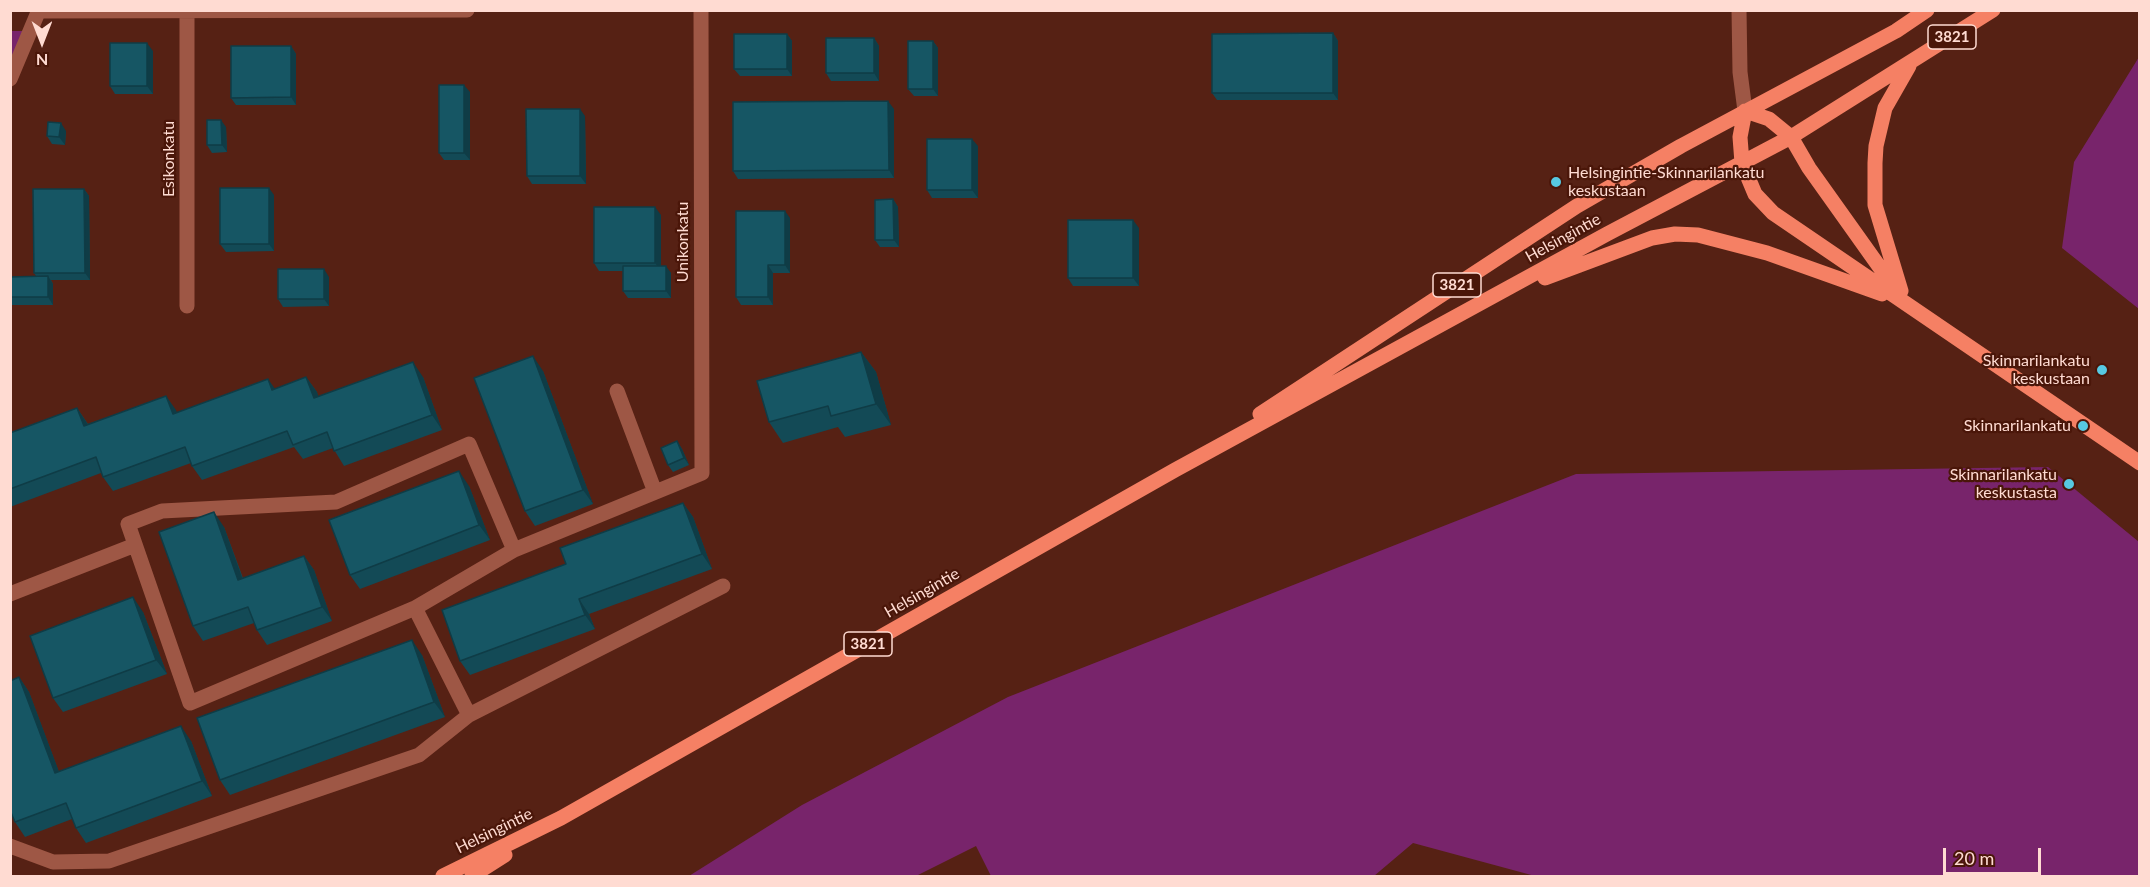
<!DOCTYPE html>
<html>
<head>
<meta charset="utf-8">
<style>
	body { margin:0 }
	#map { position:relative; width:2150px; height:887px; overflow:hidden; background:#562114; font-family:Lato,sans-serif }
	canvas { display:block }
	.frame { position:absolute; inset:0; border:12px solid #ffdbd2; pointer-events:none }
	.north { position:absolute; left:12px; top:12px; width:60px; height:60px; -webkit-text-stroke:4px #4a1609; paint-order:stroke; rotate:180deg; font-size:16px; font-weight:700; line-height:24px; text-align:center; color:#ffdbd2 }
	.north::after { content:''; display:block; margin:auto; width:21px; height:27px; background:#ffdbd2; clip-path:polygon(50% 0,100% 100%,50% 72%,0 100%) }
	.scale { position:absolute; left:1943px; top:848px; width:98px; height:27px; box-sizing:border-box; border:3px solid #ffdbd2; border-top:0; padding-left:8px; font-size:18px; line-height:21px; white-space:nowrap; color:#ffdbd2; -webkit-text-stroke:4px #4a1609; paint-order:stroke }
</style>
</head>
<body>
<div id="map">
<canvas width="2150" height="887"></canvas>
<div class="frame"></div>
<div class="north">N</div>
<div class="scale">20 m</div>
</div>
<script>
const ctx = document.querySelector('canvas').getContext('2d');
ctx.lineJoin = 'round';
function paint(path, color) { ctx.fillStyle = color; ctx.fill(path, 'evenodd'); }
const poly = rows => new Path2D(rows.map(r => 'M' + r).join(''));
function stroke(path, color, width, dash) { ctx.strokeStyle = color; ctx.lineWidth = width; ctx.lineCap = dash ? 'butt' : 'round'; ctx.setLineDash(dash || []); ctx.stroke(path); }
function write(font, color, halo, rows, align = 'center') {
  ctx.font = font + ' Lato,sans-serif'; ctx.lineWidth = 4.5; ctx.setLineDash([]); ctx.textBaseline = 'middle'; ctx.strokeStyle = halo; ctx.fillStyle = color; for (const [text, x, y, turn = 0] of rows) {
    ctx.save(); ctx.translate(x, y); ctx.rotate((+turn || 0) * Math.PI / 180); ctx.textAlign = isNaN(turn) ? turn : align; if (halo) ctx.strokeText(text, 0, 0); ctx.fillText(text, 0, 0); ctx.restore();
  }
}
const green = poly([
	[11,31,24,31,11,59],
	[2139,57,2139,309,2062,248,2074,162],
	[2048,467,2139,542,2139,876,1535,876,1413,843,1374,876,991,876,976,846,916,876,689,876,802,805,1008,697,1576,474]
]);
const minor = poly([
	[1739,10,1740,72,1745,111],
	[39,11,467,10],
	[10,79,39,10],
	[187,306,187,11],
	[617,391,655,492],
	[10,594,135,545],
	[415,608,190,703,128,524,162,511,336,502,469,444,514,550],
	[469,715,415,608,514,550,702,473,701,10],
	[10,846,53,862,109,861,419,755,469,715,723,586]
]);
const major = poly([
	[1745,111,1740,137,1742,163,1755,194,1773,213,2140,463],
	[1745,111,1769,119,1791,137,1809,168,1898,293],
	[1545,278,1652,238,1675,234,1698,235,1767,253,1882,294],
	[1901,291,1875,205,1875,163,1876,146,1885,108,1909,66],
	[1260,414,1577,206,1681,146,1896,31,1927,10],
	[443,876,561,818,1175,470,1607,234,1791,137,1993,10],
	[472,876,505,855]
]);
const wall = poly([
	[1333,33,1338,41,1338,100,1217,100,1212,93],
	[787,34,792,41,792,76,740,76,734,69],
	[874,38,879,46,879,81,831,81,826,73],
	[933,41,938,48,938,96,914,96,908,89],
	[291,46,296,54,296,105,236,105,231,98],
	[153,51,153,94,115,94,110,86],
	[470,92,470,160,444,160,439,153],
	[894,109,894,178,738,179,733,171],
	[585,116,586,184,532,184,527,176],
	[226,127,227,152,212,153,207,145],
	[66,131,65,145,52,144,47,136],
	[978,146,978,198,932,198,927,190],
	[84,189,89,196,90,280,51,280,53,284,53,305,11,305,10,277,36,276,34,273],
	[274,195,274,251,226,252,220,244],
	[893,199,898,207,899,247,880,247,875,240],
	[661,215,661,266,671,273,671,298,628,298,623,291,623,271,599,271,594,263],
	[790,218,790,273,773,273,773,305,741,305,736,297],
	[1139,228,1139,286,1073,286,1068,278],
	[329,277,329,306,283,307,278,299],
	[861,352,876,372,891,425,845,437,838,427,783,443,769,422],
	[543,371,593,504,535,526,525,511],
	[306,377,317,392,318,397,423,377,442,430,344,466,333,448,303,459,294,447,202,480,192,466,191,463,113,491,103,477,101,473,10,507,10,433,77,408,88,424,166,396,177,413,275,389],
	[677,441,682,449,689,465,673,472,668,465],
	[469,486,490,540,360,589,350,575],
	[683,503,693,517,712,569,589,614,595,629,470,675,460,661,566,564],
	[224,527,243,578,304,556,314,570,332,621,267,645,257,630,254,623,203,641,193,626],
	[143,612,167,674,63,712,53,698],
	[422,655,445,717,230,795,220,780],
	[19,677,29,692,59,772,191,741,212,796,86,843,76,828,72,819,25,837,15,822]
]);
const shadedWall = poly([
	[1333,33,1338,41,1338,100,1333,93],
	[787,34,792,41,792,76,787,69],
	[874,38,879,46,879,81,874,73],
	[933,41,938,48,938,96,933,89],
	[147,43,153,51,153,94,147,86],
	[291,46,296,54,296,105,291,97],
	[464,85,470,92,470,160,464,153],
	[888,101,894,109,894,178,889,170],
	[580,109,585,116,586,184,580,176],
	[221,120,226,127,227,152,222,145],
	[61,123,66,131,65,145,59,137],
	[972,139,978,146,978,198,972,190],
	[269,188,274,195,274,251,269,244],
	[84,189,89,196,90,280,85,273],
	[893,199,898,207,899,247,894,240],
	[655,207,661,215,661,271,655,263],
	[785,211,790,218,790,273,785,265],
	[1133,220,1139,228,1139,286,1133,278],
	[768,265,773,273,773,305,768,297],
	[666,266,671,273,671,298,666,291],
	[324,269,329,277,329,306,324,299],
	[48,276,53,284,53,305,48,297],
	[861,352,876,372,891,425,876,404],
	[533,356,543,371,593,504,583,490],
	[413,362,423,377,442,430,432,415],
	[306,377,317,392,324,413,314,398],
	[268,379,278,393,272,390],
	[166,396,176,410,183,429,173,414],
	[77,408,87,423,94,440,84,426],
	[677,441,682,449,689,465,684,458],
	[459,471,469,486,490,540,479,525],
	[683,503,693,517,712,569,702,554],
	[214,512,224,527,248,594,238,580],
	[304,556,314,570,332,621,322,607],
	[133,597,143,612,167,674,156,660],
	[579,599,589,614,595,629,585,615],
	[412,640,422,655,445,717,434,702],
	[19,677,29,692,65,788,55,773],
	[181,726,191,741,212,796,202,781]
]);
const building = poly([
	[1333,33,1333,93,1212,93,1212,34,1333,33],
	[734,34,787,34,787,69,734,69,734,34],
	[826,38,874,38,874,73,826,73,826,38],
	[908,41,933,41,933,89,908,89,908,41],
	[110,43,147,43,147,86,110,86,110,43],
	[231,46,291,46,291,97,231,98,231,46],
	[439,85,464,85,464,153,439,153,439,85],
	[888,101,889,170,733,171,733,102,888,101],
	[526,109,580,109,580,176,527,176,526,109],
	[207,120,221,120,222,145,207,145,207,120],
	[48,122,61,123,59,137,47,136,48,122],
	[927,139,972,139,972,190,927,190,927,139],
	[220,188,269,188,269,244,220,244,220,188],
	[33,189,84,189,85,273,34,273,33,189],
	[893,199,894,240,875,240,875,200,893,199],
	[594,207,655,207,655,263,594,263,594,207],
	[736,211,785,211,785,265,768,265,768,297,736,297,736,211],
	[1068,220,1133,220,1133,278,1068,278,1068,220],
	[623,266,666,266,666,291,623,291,623,266],
	[278,269,324,269,324,299,278,299,278,269],
	[48,276,48,297,10,297,10,277,48,276],
	[861,352,876,404,831,416,828,406,769,422,757,381,861,352],
	[533,356,583,490,525,511,474,378,533,356],
	[413,362,432,415,334,451,327,432,293,445,287,431,192,466,185,447,103,477,96,457,10,489,10,433,77,408,84,426,166,396,173,414,268,379,272,390,306,377,314,398,413,362],
	[677,441,684,458,668,465,661,448,677,441],
	[459,471,479,525,350,575,329,520,459,471],
	[683,503,702,554,579,599,585,615,460,661,442,610,566,564,560,548,683,503],
	[214,512,238,580,304,556,322,607,257,630,248,607,193,626,159,532,214,512],
	[133,597,156,660,53,698,30,636,133,597],
	[412,640,434,702,220,780,197,718,412,640],
	[19,677,55,773,181,726,202,781,76,828,66,803,15,822,10,810,10,681,19,677]
]);
const markers = [
	[1556,182,6,"#57c9e2"],
	[2102,370,6,"#57c9e2"],
	[2083,426,6,"#57c9e2"],
	[2069,484,6,"#57c9e2"]
];
const shields = [
	[1952,37,48],
	[1457,285,48],
	[868,644,48]
];
const shieldNames = [
	["3821",1952,37],
	["3821",1457,285],
	["3821",868,644]
];
const streetNames = [
	["Esikonkatu",169,159,-90],
	["Helsingintie",1563,238,-29],
	["Unikonkatu",683,242,-90],
	["Helsingintie",922,593,-30],
	["Helsingintie",494,831,-26]
];
const poiNames = [
	["Helsingintie-Skinnarilankatu",1568,173,"left"],
	["keskustaan",1568,191,"left"],
	["Skinnarilankatu",2090,361],
	["keskustaan",2090,379],
	["Skinnarilankatu",2071,426],
	["Skinnarilankatu",2057,475],
	["keskustasta",2057,493]
];
paint(green, '#78246b');
stroke(minor, '#9e5745', 15);
stroke(major, '#f58064', 15);
paint(wall, '#134a56');
paint(shadedWall, '#0f3c46');
paint(building, '#165664');
stroke(building, '#0f3c46', 1.5);
for (const [x, y, r, color] of markers) { const dot = new Path2D(); dot.arc(x, y, r, 0, 2 * Math.PI); ctx.fillStyle = color; ctx.fill(dot); stroke(dot, '#4a1609', 2); }
for (const [x, y, w] of shields) { const box = new Path2D(); box.roundRect(x - w / 2, y - 12, w, 24, 4.5); ctx.fillStyle = '#4a1609'; ctx.fill(box); stroke(box, '#ffdbd2', 1.5); }
write('bold 15px', '#ffdbd2', null, shieldNames);
write('16px', '#ffdbd2', '#4a1609', streetNames);
write('16px', '#ffdbd2', '#4a1609', poiNames, 'right');
</script>
</body>
</html>
